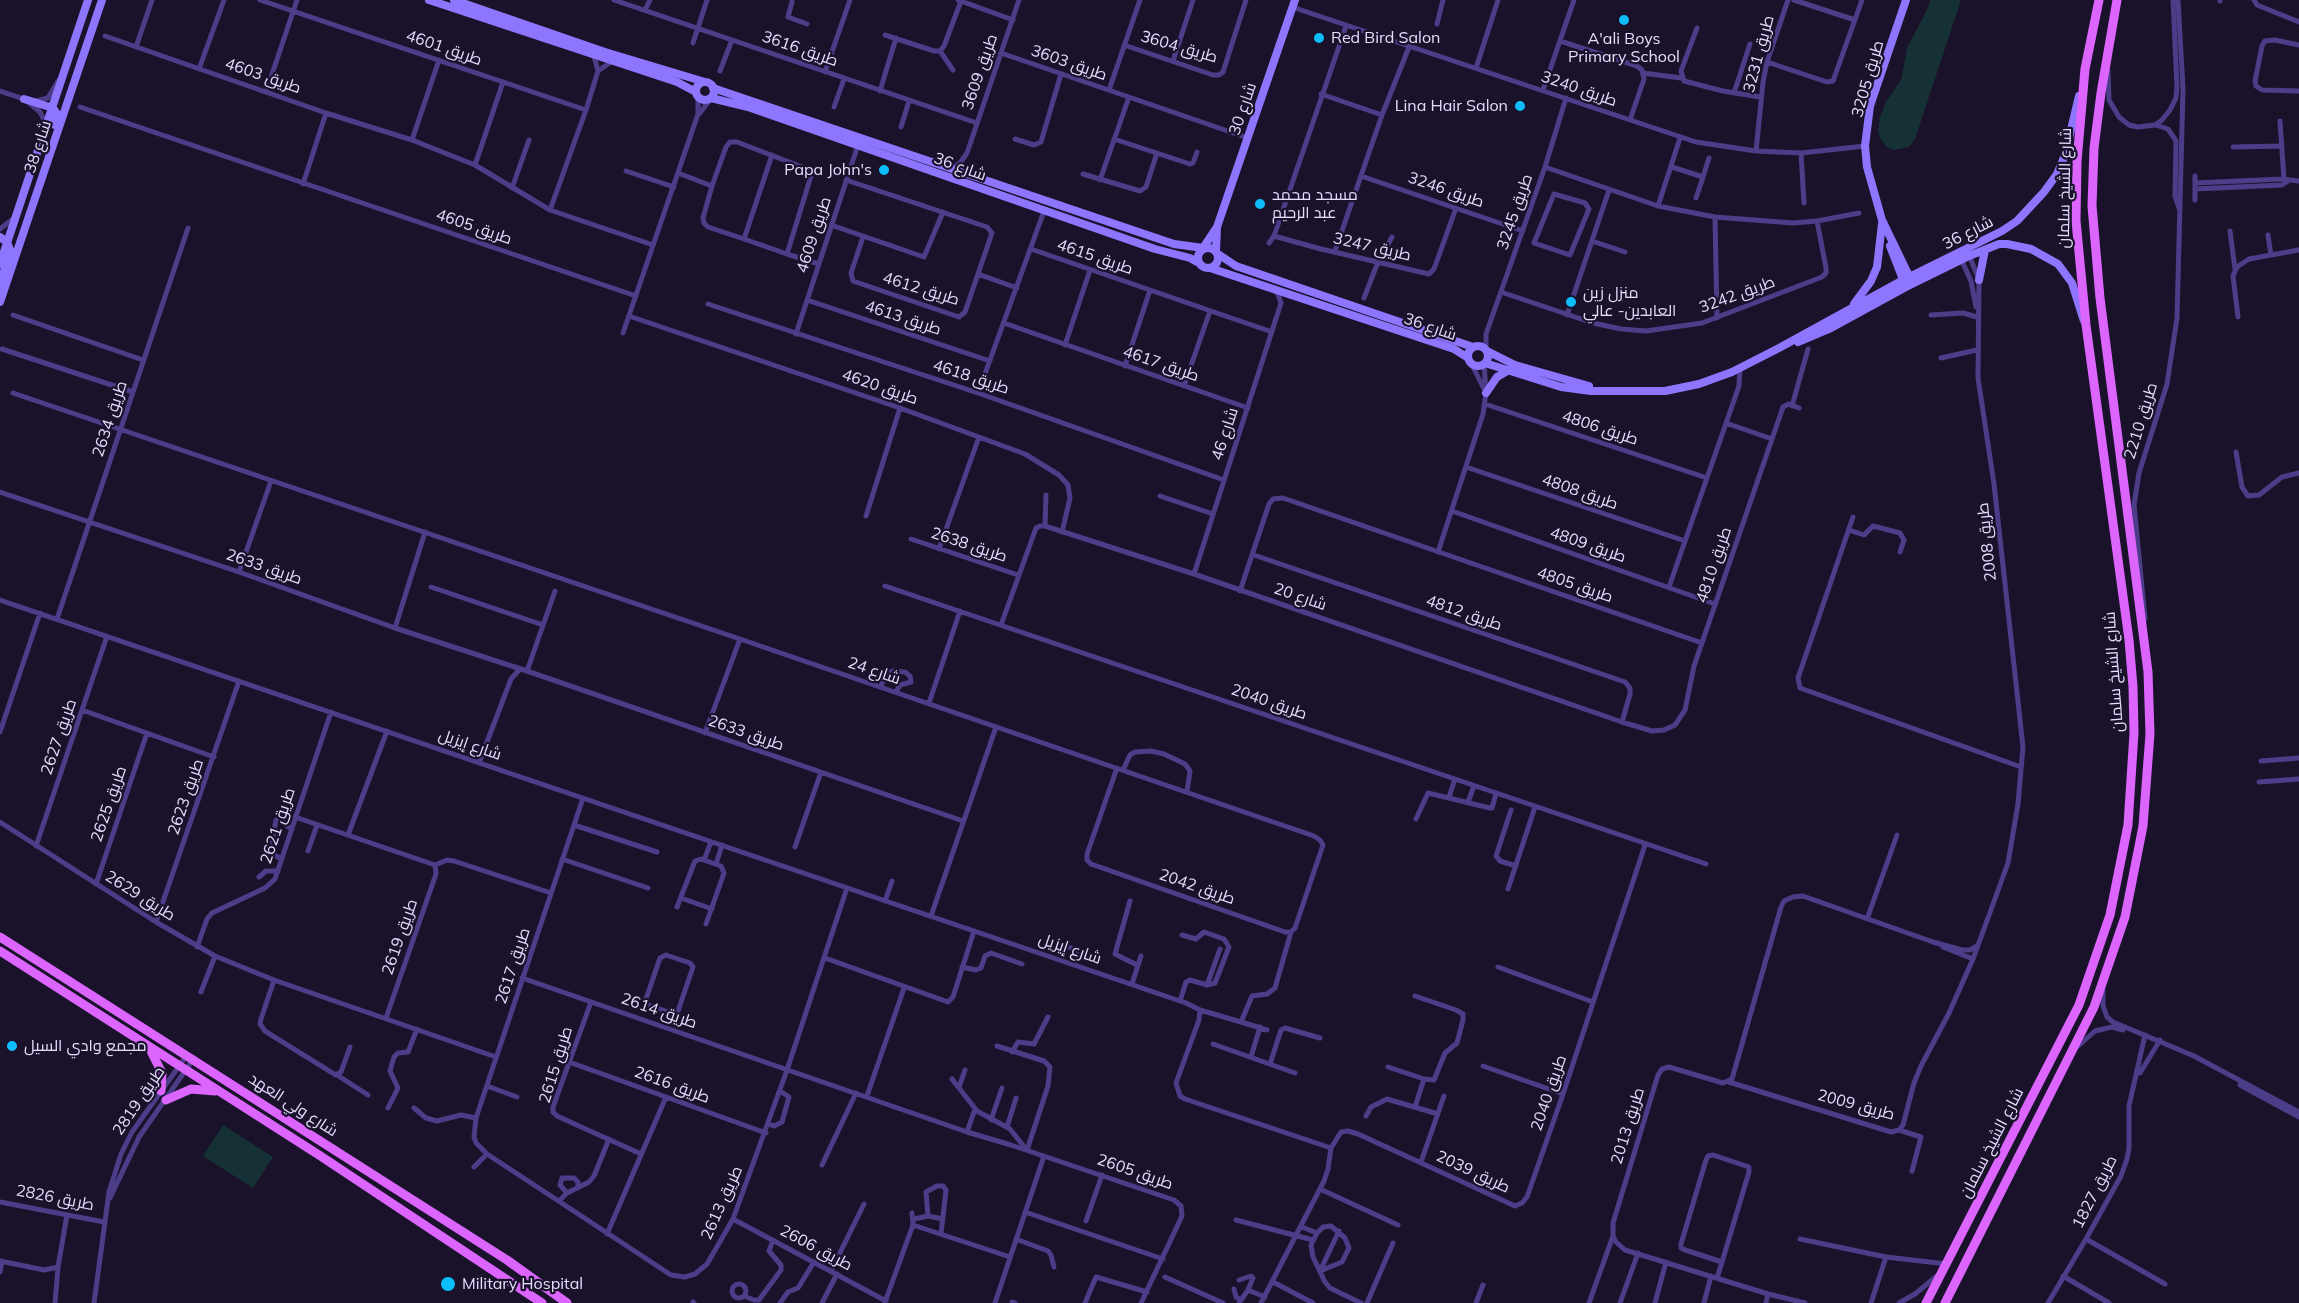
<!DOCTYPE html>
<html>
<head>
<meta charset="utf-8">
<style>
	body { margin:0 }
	canvas { display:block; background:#1a122b }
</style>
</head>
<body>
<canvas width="2299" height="1303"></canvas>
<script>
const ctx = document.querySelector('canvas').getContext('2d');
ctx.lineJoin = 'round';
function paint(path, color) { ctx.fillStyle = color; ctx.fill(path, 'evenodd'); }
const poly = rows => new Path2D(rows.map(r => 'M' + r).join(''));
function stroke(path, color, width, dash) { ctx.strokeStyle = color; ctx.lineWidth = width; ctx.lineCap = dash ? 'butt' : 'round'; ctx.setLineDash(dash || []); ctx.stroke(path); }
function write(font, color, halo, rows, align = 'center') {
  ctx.font = font + ' Mulish,Cairo,sans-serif'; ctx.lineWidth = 4.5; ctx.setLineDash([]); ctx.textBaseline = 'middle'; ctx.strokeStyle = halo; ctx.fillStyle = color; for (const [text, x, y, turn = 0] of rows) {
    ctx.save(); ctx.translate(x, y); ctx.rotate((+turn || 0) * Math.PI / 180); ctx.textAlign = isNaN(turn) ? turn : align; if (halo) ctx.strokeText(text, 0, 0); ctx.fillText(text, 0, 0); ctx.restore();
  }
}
const green = poly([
	[1930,0,1961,0,1915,139,1909,147,1894,150,1887,147,1881,140,1878,131,1880,117,1886,102,1901,80,1907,48,1927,10],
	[223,1125,273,1157,253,1188,203,1156]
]);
const street = poly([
	[260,0,586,110],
	[614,0,977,123],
	[958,0,1013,20],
	[1794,0,1855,20],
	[2254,0,2257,5,2299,22],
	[2220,1,2220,0],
	[792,2,788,17,807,24],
	[1292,7,1696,142,1756,151,1801,153,1865,146],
	[645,10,650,0],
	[1437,24,1443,0],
	[1697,28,1681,71,1684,81,1723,91,1760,97],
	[885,35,934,51,940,51,944,46,961,1],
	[105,36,326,113,412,140,475,165,550,210,653,245],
	[1560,41,1637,66,1642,70,1644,79,1630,120],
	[693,43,707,0],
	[1124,45,1213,75,1219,75,1223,72,1246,0],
	[2299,45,2275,40,2265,41,2262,46,2255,81,2256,86,2262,90,2299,91],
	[136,47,152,0],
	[940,51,953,70],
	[1001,53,1248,138],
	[1173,61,1193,0],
	[1767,62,1827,82,1833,81,1862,0],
	[1476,68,1498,0],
	[199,69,224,0],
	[598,71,611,62],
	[720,71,732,40],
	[2108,71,2109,100,2119,117,2129,125,2138,127,2155,125,2162,120,2170,110,2176,98,2177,87,2173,0],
	[825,72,850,0],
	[1643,73,1681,78],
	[1109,90,1140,0],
	[1543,90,1574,0],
	[0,91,27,100],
	[880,91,896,38],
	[266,92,297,0],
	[1734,93,1750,44],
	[1321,94,1382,115],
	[36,101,48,98,58,81],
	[28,102,40,112,46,124],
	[80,107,636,296],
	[834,107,844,79],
	[700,113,711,98],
	[2280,121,2284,180],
	[2156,125,2168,129,2176,141,2175,196,2179,208],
	[901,127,909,101],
	[1015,139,1034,145,1041,142,1061,74],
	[1114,139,1190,164,1193,163,1197,152],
	[412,140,439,60],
	[2233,147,2282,146],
	[1756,151,1763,82,1767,62,1788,0],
	[1801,153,1804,203],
	[475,165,503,82],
	[1545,167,1658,206,1715,217,1793,223,1817,221,1859,213],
	[1672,167,1703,177,1696,198],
	[951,169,960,163,967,153,1019,0],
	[626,171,674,187],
	[678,173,712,186],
	[1083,174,1140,191,1146,187,1157,153],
	[1361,176,1523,231],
	[2195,176,2195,200],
	[1703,177,1709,158],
	[846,180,987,227,992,233,965,312,959,317,853,281,851,273,863,237],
	[1100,180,1129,97],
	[2195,183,2282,179,2299,181],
	[303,184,326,113],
	[512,188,529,140],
	[2195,189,2282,185,2288,181],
	[1554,194,1585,203,1589,209,1570,255,1534,243,1554,194],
	[1658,206,1680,138],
	[550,210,586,110,598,71,594,56],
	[1715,217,1717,318],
	[831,225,924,257,943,212],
	[0,229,13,219],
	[2230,231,2235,269],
	[2268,235,2271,255],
	[1274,236,1321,249,1429,274,1434,269,1456,208],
	[744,239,772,155],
	[1592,241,1625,252],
	[1269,243,1274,236,1346,26],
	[1031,249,1272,332],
	[1335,251,1382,115,1409,47],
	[787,254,811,176,810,170,737,142,730,142,726,147,712,186,703,218,704,223,708,227,744,239,787,254,819,264],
	[1961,259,1971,281,1976,307],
	[978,274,1017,288],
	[1501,292,1593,323,1621,329,1646,331,1702,323,1822,277,1826,273,1826,268,1817,221],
	[1364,298,1376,267,1392,237],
	[807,300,990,361],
	[708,304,978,393,1224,480],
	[13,315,143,360],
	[1567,315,1609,190],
	[1931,315,1963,313,1977,317],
	[629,316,900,408,1025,454,1059,475,1068,485,1070,498,1062,532],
	[2238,317,2233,276,2237,267,2249,259,2299,250],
	[1004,323,1248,408],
	[623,333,698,114,698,97],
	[796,334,858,145],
	[1065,345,1090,270],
	[2,349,133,392],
	[1486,349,1486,334,1545,167,1566,98],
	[1941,358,1977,350],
	[1471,363,1484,389],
	[1125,366,1150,290],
	[1184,386,1210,311],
	[13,393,740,639,1314,836,1320,840,1323,845,1295,928,1291,932,1285,932,1091,864,1087,860,1087,854,1117,768],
	[978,393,1044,211],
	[1485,404,1707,478],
	[1792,406,1808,349],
	[1726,423,1772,439],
	[2236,452,2242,487,2248,496,2259,495,2282,477,2299,473],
	[1466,467,1685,541],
	[0,492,239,572,395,628,527,671,963,821],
	[1160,496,1213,514],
	[1452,511,1715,604],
	[866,516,900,408],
	[1853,517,1798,678,1800,688,2021,767],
	[1045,526,1046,495],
	[1849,530,1864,535,1873,526,1900,533,1904,540,1900,552],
	[911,539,1018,575],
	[939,549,979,437],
	[1438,552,1483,414,1486,393,1484,364],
	[1254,555,1625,682,1630,688,1630,694,1622,722],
	[239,572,271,481],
	[1194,574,1281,303,1276,289],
	[885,586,1706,864],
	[431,587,543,625],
	[1669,587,1739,386,1740,368],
	[1240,591,1269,504,1273,499,1283,498,1702,643],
	[0,600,1186,1003,1200,1010,1241,1022,1252,996,1267,994,1275,988,1291,932],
	[57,619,188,228],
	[2145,619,2134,505,2139,473,2167,384,2177,318,2183,89,2178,0],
	[1001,625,1036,528,1040,526,1045,526,1194,574,1622,722,1652,731,1664,730,1675,725,1685,710,1694,666,1783,407,1789,404,1799,408],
	[395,628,425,532],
	[527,671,555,591],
	[880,687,887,674,893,671,905,672,910,676,911,682,900,685,896,692],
	[929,703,960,611],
	[82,710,214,757],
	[0,732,40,613],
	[705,733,740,639],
	[2261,761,2299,758],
	[479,763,511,679,520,669],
	[1123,770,1130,755,1135,752,1151,751,1164,754,1185,764,1190,771,1187,792],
	[2259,782,2299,779],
	[1449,797,1455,779],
	[583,798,476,1118,474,1137,476,1143,487,1154,671,1275,685,1277,695,1274,707,1264,733,1219,787,1070,847,888],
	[1468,802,1474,786],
	[1511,810,1496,856,1500,861,1516,866],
	[295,817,435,865,436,874,386,1018],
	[1416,819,1428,793,1490,808,1492,808,1496,794],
	[0,822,156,922,215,956,274,980,496,1057],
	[574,825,657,852],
	[348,835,387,731],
	[36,846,107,636],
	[795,847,821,772],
	[308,851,317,825],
	[282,859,270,853,276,820,282,820,287,826,292,829],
	[562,859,648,888],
	[704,860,711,842],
	[716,864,722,845],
	[435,865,447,860,454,861,551,893],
	[259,877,266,871,278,871],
	[96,884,147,733],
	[1508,889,1535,807],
	[681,898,712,909],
	[885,901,892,881],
	[1130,901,1115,954,1137,965],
	[677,907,695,861,701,859,721,866,724,873,706,924],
	[931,916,996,727],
	[1867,919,1897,835],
	[156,922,239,681],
	[1060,944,1079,951,1074,965],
	[197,947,207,919,212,913,265,888,275,879,331,712],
	[1943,947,1973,959],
	[1079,951,1095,957],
	[666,955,690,963,693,967,678,1011,674,1014,648,1005,645,1002,660,958,666,955],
	[825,958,948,1002,953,997,974,931],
	[962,967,976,970,981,968,985,956,991,953,1022,964],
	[1498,967,1593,1002],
	[522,978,967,1132,1011,1145,1174,1200,1181,1206,1182,1216,1141,1303],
	[274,980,261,1019,260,1024,265,1031,336,1075,341,1072,350,1047],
	[1132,984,1141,956],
	[1207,985,1220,949],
	[2103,991,2103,1006,2107,1017,2113,1022,2194,1056,2299,1112],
	[201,992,215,956],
	[1180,1001,1186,982,1190,980,1207,985,1215,983,1229,947,1224,939,1204,932,1196,939,1182,935],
	[591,1002,553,1107,553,1112,557,1116,641,1154],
	[1200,1010,1199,1020,1176,1083,1180,1096,1185,1099,1331,1148],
	[1241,1022,1267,1030],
	[1213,1044,1295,1073],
	[997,1046,1044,1061,1050,1067,1048,1086,1027,1150],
	[2077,1047,2095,1031,2112,1027,2123,1030],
	[1012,1052,1018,1042,1034,1044,1048,1017],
	[1251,1057,1260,1027],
	[569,1062,766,1133],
	[1270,1064,1281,1030,1285,1028,1320,1038],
	[1483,1066,1563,1094],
	[1388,1067,1424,1079,1434,1080,1445,1053,1457,1043,1463,1020,1463,1014,1456,1010,1415,996],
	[2140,1073,2160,1040],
	[337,1075,368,1095],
	[952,1079,977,1111,1010,1129,1026,1149],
	[1729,1082,1891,1132,1899,1130,1903,1125,1914,1083,1921,1066,1949,1013,1973,959,2008,863,2018,804,2023,747,1994,484,1978,378,1979,280,1969,255],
	[2240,1085,2299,1117],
	[487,1086,517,1097],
	[959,1087,965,1070],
	[867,1096,904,988],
	[1415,1107,1424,1079],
	[388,1108,398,1088,390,1071,394,1057,398,1053,408,1052,417,1029],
	[414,1108,426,1118,437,1121,461,1115,476,1118],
	[1366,1116,1371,1107,1387,1099,1438,1114],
	[991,1120,1002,1088],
	[769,1124,774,1126,782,1122,789,1097,780,1091],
	[1007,1127,1016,1098],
	[1899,1130,1921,1137,1912,1171],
	[967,1132,975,1109],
	[1421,1162,1444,1096],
	[822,1165,856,1093],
	[474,1167,487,1154],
	[1320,1189,1398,1225],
	[567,1193,560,1185,562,1178,574,1178,578,1182,578,1188],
	[110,1198,139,1137,194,1058],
	[559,1201,567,1193,589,1182,594,1176,609,1139],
	[0,1202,104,1222],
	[1025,1212,1163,1259],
	[928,1216,926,1192,937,1186,943,1186,946,1190,941,1234],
	[733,1219,886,1301],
	[914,1219,928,1216,943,1219],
	[1236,1220,1313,1240],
	[1086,1221,1102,1175],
	[913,1225,1010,1257],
	[1302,1227,1317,1233],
	[607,1234,666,1097],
	[1016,1239,1048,1251,1051,1255,1054,1267],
	[1800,1239,1886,1257,1947,1264],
	[2086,1239,2165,1284],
	[0,1261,44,1270,58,1267],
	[831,1271,864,1204],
	[1320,1271,1342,1262,1349,1248,1345,1238,1331,1226,1323,1227,1317,1233,1311,1245,1313,1257,1325,1282,1330,1288,1361,1303],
	[1320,1271,1339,1231],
	[0,1272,2,1261],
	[2063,1276,2109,1303],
	[1165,1277,1223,1303],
	[1717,1278,1722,1262,1749,1172,1749,1167,1713,1155,1708,1156,1706,1160,1681,1244,1681,1248,1685,1250,1722,1262],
	[1239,1280,1251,1276,1253,1278,1248,1290,1265,1297],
	[1273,1282,1313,1303],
	'732 1291a7 7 0 1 1 14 0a7 7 0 1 1-14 0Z',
	[1234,1289,1236,1297,1241,1300],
	[744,1296,754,1300,759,1300,781,1270,781,1265,769,1251,773,1240],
	[693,1302,694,1303],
	[885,1302,913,1225,912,1213],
	[1012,1302,1015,1303],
	[55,1303,58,1267,67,1215],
	[94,1303,109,1192,121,1154,132,1132,187,1055],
	[780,1303,788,1292,798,1288,814,1262],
	[822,1303,837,1274],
	[995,1303,1044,1156],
	[1085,1303,1096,1277,1147,1292],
	[1239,1303,1248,1290],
	[1261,1303,1324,1181,1328,1169,1331,1148,1341,1132,1348,1131,1358,1134,1515,1206,1522,1203,1527,1197,1563,1094,1645,845],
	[1367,1303,1393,1243],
	[1476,1303,1483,1285],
	[1589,1303,1613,1236],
	[1620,1303,1638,1253],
	[1655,1303,1666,1262],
	[1704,1303,1711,1276],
	[1766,1303,1768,1294],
	[1805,1303,1768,1294,1625,1250,1616,1242,1613,1236,1613,1223,1658,1075,1662,1069,1669,1067,1723,1083,1732,1079,1781,907,1784,901,1793,897,1803,896,1933,942,1962,950,1970,950,1978,945],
	[1871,1303,1886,1257],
	[1899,1303,1915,1294,1938,1275],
	[2048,1303,2086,1239,2121,1176,2127,1159,2129,1148,2129,1106,2145,1035]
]);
const secondary = poly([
	[429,0,677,82,696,92],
	[454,0,605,52,705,82],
	[1906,0,1870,106,1865,146,1867,167,1882,220,1911,280],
	'696 91a9 9 0 1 1 18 0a9 9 0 1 1-18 0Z',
	[713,88,1174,244,1203,248,1217,227],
	[711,98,748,107,1155,249,1190,258,1199,263],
	[24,99,53,108,57,114,55,125],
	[0,237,7,242,10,250,0,285],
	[1890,246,1904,282],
	'1198 258a10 10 0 1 1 20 0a10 10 0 1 1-20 0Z',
	[1216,251,1217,227,1295,0],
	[1218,254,1236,266,1473,347],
	[0,264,88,0],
	[1210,268,1454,349,1468,358],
	[1979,280,1985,250],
	[0,302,102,0],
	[1854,304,1871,281,1877,267,1882,224],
	[1798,342,1831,328,1906,287,1969,256,1999,244,2007,244,2031,249,2058,264,2072,283,2084,321],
	'1468 356a10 10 0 1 1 20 0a10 10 0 1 1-20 0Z',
	[1487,351,1515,365,1589,386],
	[1485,363,1561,387,1591,391,1665,391,1699,384,1732,372,1779,348,1903,280,2002,231,2017,221,2044,192,2057,174,2065,155,2079,96],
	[1486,393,1497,377,1509,370]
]);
const primary = poly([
	[0,937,507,1260,567,1303],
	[0,951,319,1155,542,1303],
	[150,1049,162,1073,161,1091],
	[166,1100,191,1089,215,1091],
	[1926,1303,2079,1005,2110,915,2128,825,2134,733,2133,687,2129,640,2086,325,2076,221,2077,161,2085,69,2099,0],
	[1945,1303,2094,1007,2125,917,2143,826,2150,734,2148,672,2100,298,2092,206,2094,148,2101,93,2117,0]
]);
const markers = [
	[1624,20,6,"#0bbefb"],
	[1319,38,6,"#0bbefb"],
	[1520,106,6,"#0bbefb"],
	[884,170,6,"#0bbefb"],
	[1260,204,6,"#0bbefb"],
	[1571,302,6,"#0bbefb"],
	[12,1046,6,"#0bbefb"],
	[448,1284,8,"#0bbefb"]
];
const poiNames = [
	["Red Bird Salon",1331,38],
	["A'ali Boys",1624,39,"center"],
	["Primary School",1624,57,"center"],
	["Lina Hair Salon",1508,106,"right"],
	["Papa John's",872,170,"right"],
	["مسجد محمد",1272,195],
	["عبد الرحيم",1272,213],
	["منزل زين",1583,293],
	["العابدين- عالي",1583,311],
	["مجمع وادي السيل",24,1046],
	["Military Hospital",462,1284]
];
const streetNames = [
	["طريق 3604",1179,47,16],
	["طريق 4601",444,48,19],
	["طريق 3616",800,49,19],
	["طريق 3231",1759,54,-75],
	["طريق 3603",1069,63,19],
	["طريق 3609",980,72,-71],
	["طريق 4603",263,76,19],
	["طريق 3205",1868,79,-74],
	["طريق 3240",1579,89,19],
	["شارع 30",1243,109,-71],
	["شارع 38",38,147,-72],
	["شارع 36",960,167,20],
	["شارع الشيخ سلمان",2065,188,-89],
	["طريق 3246",1446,190,19],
	["طريق 3245",1515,212,-71],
	["طريق 4605",474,227,19],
	["شارع 36",1968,233,-27],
	["طريق 4609",814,235,-72],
	["طريق 3247",1372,247,13],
	["طريق 4615",1095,257,19],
	["طريق 4612",921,289,17],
	["طريق 3242",1737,295,-20],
	["طريق 4613",903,318,18],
	["شارع 36",1430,327,19],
	["طريق 4617",1161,364,19],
	["طريق 4618",971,377,18],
	["طريق 4620",880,387,19],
	["طريق 2634",110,419,-72],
	["طريق 2210",2141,421,-73],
	["طريق 4806",1600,428,18],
	["شارع 46",1225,434,-72],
	["طريق 4808",1580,492,19],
	["طريق 2008",1987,542,-96],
	["طريق 2638",969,545,18],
	["طريق 4809",1588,545,19],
	["طريق 4810",1714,565,-71],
	["طريق 2633",264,567,19],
	["طريق 4805",1575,585,19],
	["شارع 20",1300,597,19],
	["طريق 4812",1464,613,19],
	["شارع 24",874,671,19],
	["شارع الشيخ سلمان",2114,672,-94],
	["طريق 2040",1269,702,19],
	["طريق 2633",746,733,19],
	["طريق 2627",59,737,-71],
	["شارع إيزيل",470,745,19],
	["طريق 2623",186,797,-71],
	["طريق 2625",109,804,-71],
	["طريق 2621",278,826,-72],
	["طريق 2042",1197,887,19],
	["طريق 2629",140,896,32],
	["طريق 2619",400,937,-71],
	["شارع إيزيل",1070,949,19],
	["طريق 2617",513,966,-72],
	["طريق 2614",659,1011,19],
	["طريق 2615",556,1065,-73],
	["طريق 2616",672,1085,20],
	["طريق 2040",1549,1093,-71],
	["طريق 2819",139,1101,-56],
	["شارع ولي العهد",293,1105,33],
	["طريق 2009",1856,1105,15],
	["طريق 2013",1628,1126,-73],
	["شارع الشيخ سلمان",1992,1143,-63],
	["طريق 2605",1135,1172,19],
	["طريق 2039",1473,1172,25],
	["طريق 1827",2095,1192,-63],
	["طريق 2826",55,1198,11],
	["طريق 2613",722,1203,-66],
	["طريق 2606",816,1248,28]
];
paint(green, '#153135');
stroke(street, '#4c3d89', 5);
stroke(secondary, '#8d75fd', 8);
stroke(primary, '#db65fd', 9);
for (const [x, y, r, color] of markers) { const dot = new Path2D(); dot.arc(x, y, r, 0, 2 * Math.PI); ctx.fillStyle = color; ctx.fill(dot); stroke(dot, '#1a122b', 2); }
write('16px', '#e5dcfe', '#1a122b', poiNames, 'left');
write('16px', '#e5dcfe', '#1a122b', streetNames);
</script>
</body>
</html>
